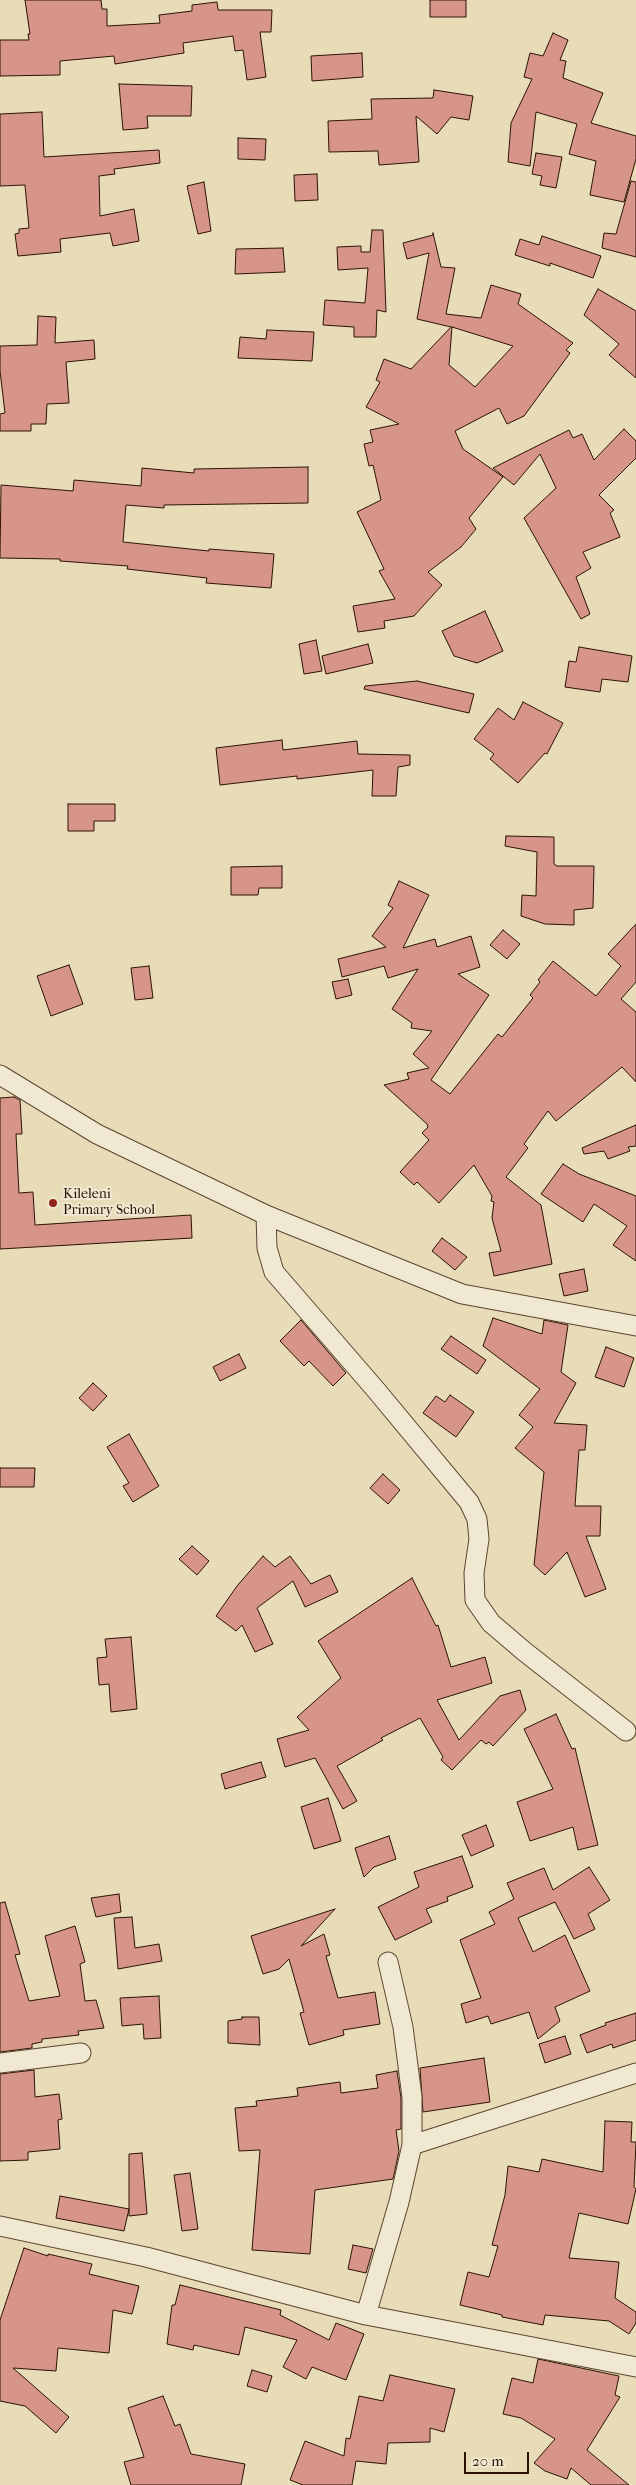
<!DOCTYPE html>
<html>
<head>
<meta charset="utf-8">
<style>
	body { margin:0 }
	#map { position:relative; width:636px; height:2485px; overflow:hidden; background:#e8dbb7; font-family:"IM FELL French Canon",serif }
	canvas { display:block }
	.scale { position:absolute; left:464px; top:2452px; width:65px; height:22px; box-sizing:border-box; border:2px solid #2c1303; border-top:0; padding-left:6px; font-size:15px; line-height:18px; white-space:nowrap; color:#2c1303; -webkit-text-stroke:4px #f0e8d0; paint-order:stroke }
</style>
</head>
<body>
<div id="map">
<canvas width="636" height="2485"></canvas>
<div class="scale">20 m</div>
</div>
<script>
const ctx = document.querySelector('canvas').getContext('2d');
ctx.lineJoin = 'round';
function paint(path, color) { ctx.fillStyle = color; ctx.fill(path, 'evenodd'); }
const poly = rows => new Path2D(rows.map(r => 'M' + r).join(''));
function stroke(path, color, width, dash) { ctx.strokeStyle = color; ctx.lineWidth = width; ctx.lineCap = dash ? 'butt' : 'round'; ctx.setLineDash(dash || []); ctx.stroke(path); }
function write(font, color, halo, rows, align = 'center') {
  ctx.font = font + ' "IM FELL French Canon",serif'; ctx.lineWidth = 4; ctx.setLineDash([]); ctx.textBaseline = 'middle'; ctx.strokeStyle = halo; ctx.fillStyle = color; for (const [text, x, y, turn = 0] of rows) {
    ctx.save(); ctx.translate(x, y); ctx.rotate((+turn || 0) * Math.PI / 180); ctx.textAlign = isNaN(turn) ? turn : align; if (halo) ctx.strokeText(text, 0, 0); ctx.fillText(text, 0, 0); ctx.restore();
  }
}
const building = poly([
	[25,0,101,0,102,9,107,9,107,26,160,23,159,15,192,11,192,5,217,2,218,10,272,10,271,32,260,32,266,77,247,80,243,50,235,51,233,36,183,43,184,53,115,64,114,56,60,61,60,75,0,76,0,40,29,40,28,34,30,34,25,0],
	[430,0,466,0,466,17,430,17,430,0],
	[553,33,568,40,560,60,566,61,563,78,603,93,591,123,636,136,636,159,624,202,590,195,596,161,569,154,577,124,536,112,530,166,508,162,511,123,532,79,524,77,530,53,543,56,553,33],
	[362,53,363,77,312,81,311,56,362,53],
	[119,84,192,86,191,116,147,116,148,128,123,130,119,84],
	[434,90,473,96,469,120,451,117,437,134,416,116,419,162,379,165,378,151,329,152,328,121,372,119,371,99,433,98,434,90],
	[42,112,44,157,159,150,160,163,114,169,115,174,99,176,100,216,134,209,139,241,113,246,110,233,60,239,61,252,18,256,15,234,19,233,19,229,29,228,25,185,0,186,0,114,42,112],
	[238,138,266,139,265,160,238,159,238,138],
	[536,153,562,157,556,188,540,185,542,176,532,174,536,153],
	[317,174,318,200,295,201,294,175,317,174],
	[631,181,636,182,636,257,602,248,604,233,616,234,631,181],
	[204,182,211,231,198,234,187,186,204,182],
	[372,230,383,230,386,312,377,310,376,337,354,337,354,327,323,325,325,300,365,303,368,268,338,270,337,247,361,246,361,252,370,252,372,230],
	[433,233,441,267,455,268,446,314,481,318,491,285,521,294,518,304,573,343,566,350,570,353,524,416,507,424,499,408,455,431,463,449,503,477,469,518,476,529,461,547,428,572,442,585,414,616,384,621,385,628,358,632,353,606,395,599,379,571,384,569,357,512,381,500,373,465,369,466,364,444,373,442,370,430,399,424,366,407,380,382,376,380,384,359,411,369,451,327,417,319,429,253,407,259,403,243,433,235,433,233],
	[452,327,513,346,475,387,449,365,452,327],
	[542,236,601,256,593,278,550,263,550,266,515,255,520,239,539,245,542,236],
	[283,248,285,272,235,274,236,249,283,248],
	[598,289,636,311,636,378,609,355,619,344,584,315,598,289],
	[38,316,56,317,55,343,94,340,95,359,66,362,69,403,47,404,46,424,31,424,31,431,0,431,0,414,5,413,0,371,0,346,37,345,38,316],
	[267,330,314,332,312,361,238,358,240,337,266,339,267,330],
	[624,429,636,441,636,458,599,495,614,510,610,513,620,537,583,552,591,568,576,577,590,614,581,619,524,518,556,488,540,454,514,485,493,468,569,430,573,438,582,434,594,460,624,429],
	[308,467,308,503,164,505,164,508,126,505,123,542,209,551,209,549,274,554,271,588,206,583,207,578,127,569,128,566,60,561,60,559,0,558,1,485,73,491,74,480,141,486,142,468,194,473,194,469,308,467],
	[485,611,503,651,477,663,454,656,442,631,485,611],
	[316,640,322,671,304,674,299,644,316,640],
	[368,644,373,663,326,674,322,656,368,644],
	[579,647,632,656,628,682,602,679,600,692,565,687,569,661,576,662,579,647],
	[417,681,474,694,469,713,364,689,365,686,417,681],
	[523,702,563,723,547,754,545,753,518,783,490,759,494,754,474,739,498,708,514,720,523,702],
	[282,740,283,750,357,741,358,754,410,755,410,765,398,767,396,796,372,796,373,770,297,779,297,776,220,785,216,748,282,740],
	[68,804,115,804,115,821,94,821,94,831,68,831,68,804],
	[506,836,554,837,554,864,557,866,594,866,593,908,574,910,574,925,545,924,521,916,522,895,536,896,537,852,505,846,506,836],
	[282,866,282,888,259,888,258,895,231,895,231,867,282,866],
	[399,881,429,895,403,948,435,939,437,947,471,936,480,967,458,974,489,995,431,1080,450,1094,498,1034,502,1037,533,998,530,995,540,982,538,980,553,961,596,996,621,966,608,954,636,924,636,982,621,999,636,1012,636,1082,622,1067,556,1121,548,1111,524,1144,528,1148,506,1177,541,1205,552,1264,494,1276,489,1253,501,1251,492,1218,494,1202,491,1201,492,1196,474,1165,439,1203,417,1182,414,1185,400,1172,429,1140,422,1133,428,1127,427,1124,384,1085,409,1079,407,1073,429,1068,413,1054,432,1031,411,1028,412,1023,392,1009,418,969,388,978,384,966,342,977,338,959,386,947,372,936,393,908,388,905,399,881],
	[503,930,520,944,507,959,490,945,503,930],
	[69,965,83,1004,51,1016,37,976,69,965],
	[149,966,153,998,135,1000,131,968,149,966],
	[348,979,352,995,336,999,332,982,348,979],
	[14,1097,20,1100,22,1134,16,1134,19,1193,33,1192,35,1225,191,1215,192,1238,0,1249,0,1098,14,1097],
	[636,1125,636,1146,628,1147,630,1151,608,1159,604,1151,584,1154,582,1148,636,1125],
	[563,1164,579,1174,636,1196,636,1261,613,1245,627,1226,594,1204,583,1222,541,1194,563,1164],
	[442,1238,467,1257,455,1270,432,1251,442,1238],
	[584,1269,588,1291,564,1296,559,1274,584,1269],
	[493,1318,542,1334,544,1320,568,1325,561,1372,576,1383,554,1423,587,1425,585,1450,579,1450,575,1506,601,1506,600,1536,586,1536,606,1589,585,1597,567,1552,545,1575,534,1565,544,1472,515,1448,533,1427,519,1415,540,1389,483,1346,493,1318],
	[301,1320,346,1373,333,1386,309,1361,304,1366,280,1341,301,1320],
	[451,1336,486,1360,477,1374,441,1349,451,1336],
	[606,1347,634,1358,624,1387,595,1377,606,1347],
	[239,1354,246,1368,220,1381,213,1367,239,1354],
	[93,1383,107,1396,93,1411,79,1398,93,1383],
	[450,1395,474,1412,456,1437,423,1413,436,1396,445,1402,450,1395],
	[129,1434,159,1486,133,1502,123,1486,129,1483,107,1447,129,1434],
	[0,1468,35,1468,34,1487,0,1487,0,1468],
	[383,1474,400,1490,388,1504,370,1488,383,1474],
	[192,1546,209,1561,197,1575,179,1559,192,1546],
	[263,1556,275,1567,290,1556,311,1584,330,1575,338,1592,305,1607,293,1581,257,1608,273,1644,255,1652,242,1625,236,1631,216,1616,237,1586,263,1556],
	[412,1578,436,1626,438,1625,451,1667,485,1657,492,1683,437,1700,459,1740,500,1696,520,1690,526,1710,493,1746,489,1742,486,1744,481,1740,452,1770,441,1760,443,1757,420,1718,381,1738,383,1740,337,1766,357,1801,343,1809,315,1758,285,1767,277,1739,309,1730,297,1717,341,1678,318,1641,412,1578],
	[131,1637,137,1709,111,1712,109,1684,99,1685,97,1658,107,1657,105,1639,131,1637],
	[556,1714,572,1749,575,1748,598,1845,578,1850,573,1827,530,1841,517,1802,553,1789,524,1729,556,1714],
	[261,1762,266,1777,225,1789,221,1774,261,1762],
	[328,1798,341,1841,314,1849,301,1807,328,1798],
	[486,1825,494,1846,471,1856,462,1835,486,1825],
	[389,1836,396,1859,374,1867,364,1877,355,1848,389,1836],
	[462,1856,473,1887,447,1897,448,1901,426,1909,432,1922,395,1940,378,1907,419,1887,414,1872,462,1856],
	[589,1867,610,1900,588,1914,595,1929,574,1939,555,1902,518,1918,533,1952,565,1935,590,1991,555,2007,560,2021,538,2039,529,2012,491,2024,488,2016,466,2023,461,2004,481,1998,460,1940,495,1924,489,1912,514,1899,507,1883,544,1868,553,1890,589,1867],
	[119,1894,121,1912,96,1917,91,1898,119,1894],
	[5,1902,20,1954,15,1955,29,2001,60,1996,45,1936,75,1926,85,1962,80,1964,85,2001,96,2000,104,2028,78,2031,79,2035,42,2039,42,2042,32,2044,32,2048,0,2052,0,1903,5,1902],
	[335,1909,301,1946,324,1934,330,1955,326,1956,338,1998,375,1992,380,2024,343,2030,344,2035,309,2045,300,2013,304,2012,289,1959,279,1969,263,1974,251,1936,335,1909],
	[132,1917,135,1948,159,1944,162,1961,118,1969,114,1918,132,1917],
	[159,1996,161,2038,144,2039,143,2024,122,2026,120,1998,159,1996],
	[636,2013,636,2040,613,2048,612,2044,587,2053,580,2035,606,2025,605,2023,636,2013],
	[242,2017,259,2017,260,2045,228,2043,228,2021,242,2019,242,2017],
	[565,2036,571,2054,545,2063,539,2044,565,2036],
	[484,2058,490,2102,423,2112,420,2068,484,2058],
	[34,2070,35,2097,59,2094,62,2119,58,2120,60,2149,28,2152,28,2160,0,2161,0,2074,34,2070],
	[397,2071,401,2098,401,2129,396,2130,399,2151,393,2179,315,2190,310,2254,252,2250,260,2150,239,2151,235,2108,257,2106,256,2101,298,2096,297,2088,340,2082,341,2093,378,2088,376,2075,397,2071],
	[605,2121,632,2122,631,2142,636,2142,634,2187,636,2189,628,2224,579,2213,569,2258,619,2262,615,2298,636,2312,636,2323,629,2334,609,2321,545,2315,543,2325,502,2317,502,2315,460,2305,468,2272,489,2277,498,2246,492,2245,505,2195,508,2166,539,2172,542,2159,603,2172,605,2121],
	[142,2153,147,2214,129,2216,129,2154,142,2153],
	[190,2173,198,2229,182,2231,174,2175,190,2173],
	[60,2196,129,2209,124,2231,56,2218,60,2196],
	[353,2245,373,2249,366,2273,348,2269,353,2245],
	[24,2248,48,2256,48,2254,92,2264,89,2274,139,2286,132,2314,113,2310,109,2353,58,2348,56,2371,13,2368,69,2417,56,2433,25,2406,0,2401,0,2320,24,2248],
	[180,2285,281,2310,280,2315,329,2340,336,2323,364,2334,346,2380,312,2367,306,2379,283,2367,297,2340,245,2327,239,2355,194,2345,193,2350,167,2344,172,2305,175,2305,180,2285],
	[538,2359,619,2376,615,2395,620,2397,587,2450,629,2485,591,2485,571,2468,567,2479,545,2471,534,2463,555,2439,521,2418,503,2414,512,2378,533,2383,538,2359],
	[252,2370,272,2376,267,2392,247,2386,252,2370],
	[390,2375,455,2389,444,2432,430,2428,430,2442,388,2443,386,2464,356,2461,352,2485,303,2485,290,2480,305,2441,344,2456,346,2438,350,2439,359,2396,383,2401,390,2375],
	[163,2396,175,2426,180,2424,191,2454,245,2464,241,2485,131,2485,124,2462,144,2457,128,2408,163,2396]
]);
const minor = poly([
	[0,1075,97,1134,266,1215,462,1294,636,1326],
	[266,1215,267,1248,274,1272,376,1390,469,1502,477,1519,479,1539,474,1573,475,1600,491,1623,525,1652,626,1731],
	[0,2063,81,2053],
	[412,2145,636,2073],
	[0,2226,146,2257,366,2315,636,2367],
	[366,2315,399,2202,412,2145,412,2097,403,2027,388,1962]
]);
const markers = [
	[53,1203,5,"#8f2418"]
];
const poiNames = [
	["Kileleni",63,1195],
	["Primary School",63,1211]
];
paint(building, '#d69588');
stroke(building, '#2c1303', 1);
stroke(minor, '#5b4530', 21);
stroke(minor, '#f0e8d0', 19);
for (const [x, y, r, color] of markers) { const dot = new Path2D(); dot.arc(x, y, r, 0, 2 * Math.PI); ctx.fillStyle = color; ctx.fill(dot); stroke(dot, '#f0e8d0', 2); }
write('14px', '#2c1303', '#f0e8d0', poiNames, 'left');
</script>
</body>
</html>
